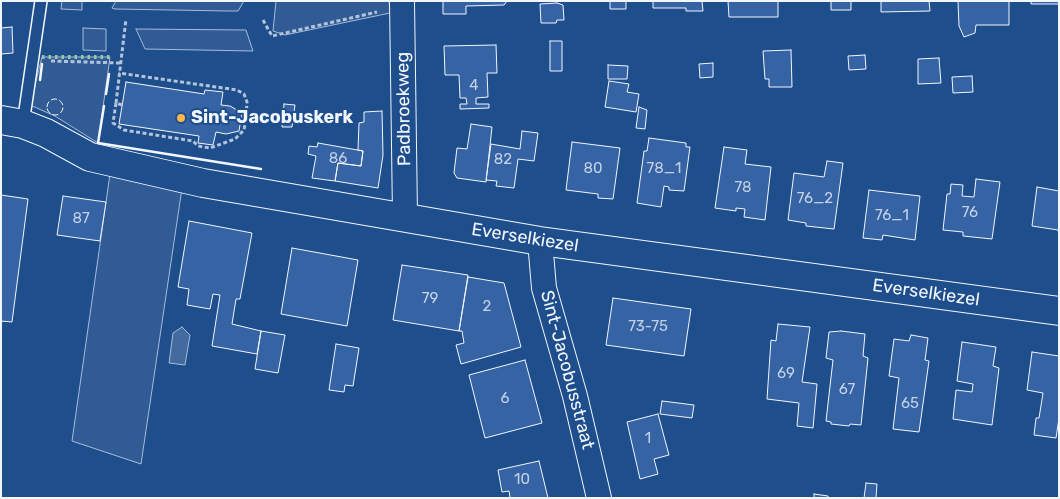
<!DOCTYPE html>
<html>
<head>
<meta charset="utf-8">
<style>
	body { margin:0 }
	#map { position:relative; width:1060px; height:499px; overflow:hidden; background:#1f4e8c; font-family:Rubik,sans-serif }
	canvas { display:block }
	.frame { position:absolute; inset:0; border:2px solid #f2f6ff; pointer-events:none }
</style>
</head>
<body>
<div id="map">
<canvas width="1060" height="499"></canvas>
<div class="frame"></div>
</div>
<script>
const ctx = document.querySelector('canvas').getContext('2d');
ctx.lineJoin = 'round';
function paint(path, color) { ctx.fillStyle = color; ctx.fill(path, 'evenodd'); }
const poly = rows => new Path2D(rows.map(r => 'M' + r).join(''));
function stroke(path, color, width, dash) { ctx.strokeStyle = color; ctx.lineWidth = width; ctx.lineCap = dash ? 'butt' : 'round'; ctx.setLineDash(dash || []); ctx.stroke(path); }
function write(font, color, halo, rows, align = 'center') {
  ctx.font = font + ' Rubik,sans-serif'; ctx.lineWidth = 4; ctx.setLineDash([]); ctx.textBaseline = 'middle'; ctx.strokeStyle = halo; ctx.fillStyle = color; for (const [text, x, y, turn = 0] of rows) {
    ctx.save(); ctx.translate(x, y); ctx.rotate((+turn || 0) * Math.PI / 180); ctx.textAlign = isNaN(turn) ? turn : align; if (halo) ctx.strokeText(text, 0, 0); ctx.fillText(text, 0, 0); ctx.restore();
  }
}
const built = poly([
	[62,1,82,1,82,10,61,9,62,1],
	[116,1,244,1,238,11,229,11,115,9,112,8,116,1],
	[276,1,389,1,390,13,285,35,273,31,276,1],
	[83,28,106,29,106,51,83,50,83,28],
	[136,29,246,30,253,51,145,49,136,29],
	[42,57,110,57,98,143,55,116,30,105,42,57],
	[110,174,182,188,141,464,72,441,110,174]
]);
const water = poly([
	[182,327,190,335,185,365,169,363,173,333,182,327]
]);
const building = poly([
	[443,1,507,1,504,5,466,6,466,14,443,14,443,1],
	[575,1,626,1,626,9,610,9,610,1,575,1],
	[653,1,702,1,703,11,686,11,686,8,653,8,653,1],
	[728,1,778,1,778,17,729,17,728,1],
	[831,1,851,1,851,10,831,10,831,1],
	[881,1,929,1,930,11,881,12,881,1],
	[958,1,1009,1,1009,25,976,25,975,33,964,37,959,26,958,1],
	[1031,1,1059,1,1059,4,1031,4,1031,1],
	[557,3,563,5,564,20,557,20,556,23,541,23,540,4,557,3],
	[12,27,13,53,1,54,1,28,12,27],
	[550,41,562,41,562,71,550,71,550,41],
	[496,45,497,73,487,73,488,97,476,98,476,104,489,104,489,108,460,109,460,104,467,104,466,98,460,98,459,75,445,75,444,46,496,45],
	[791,50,792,87,769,87,769,79,765,79,763,51,791,50],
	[865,55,866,69,849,70,848,56,865,55],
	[939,58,941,83,918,84,918,59,939,58],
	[713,63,713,77,700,78,699,64,713,63],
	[608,65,628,66,627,79,608,79,608,65],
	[972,76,973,92,953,93,952,77,972,76],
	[609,81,629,84,627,92,639,94,636,112,605,107,609,81],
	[126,82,204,94,205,90,223,92,221,105,230,106,242,113,239,131,226,134,216,132,213,145,198,143,199,136,119,124,126,82],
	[284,104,295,105,292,127,282,127,284,104],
	[639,107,647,110,645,129,636,128,639,107],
	[382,111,383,155,378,188,335,181,338,163,361,166,363,151,358,150,359,123,364,122,364,112,382,111],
	[471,124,492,127,486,182,457,178,454,173,457,148,467,149,471,124],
	[522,131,538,133,534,161,518,159,514,188,496,186,497,181,486,180,491,144,520,149,522,131],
	[649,138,686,143,686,147,690,147,684,191,669,190,669,187,664,186,661,207,637,203,644,151,647,151,649,138],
	[572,142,620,148,613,199,598,198,598,194,566,190,572,142],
	[318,143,363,151,361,166,338,163,335,181,312,178,316,156,308,154,309,146,317,147,318,143],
	[724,147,747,150,745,164,771,167,765,220,744,217,745,209,736,208,736,211,715,208,724,147],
	[827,161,843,163,834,229,806,226,806,223,788,220,794,173,824,177,827,161],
	[976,179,1000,182,992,239,963,236,963,232,943,230,947,194,950,194,951,184,963,185,962,196,974,197,976,179],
	[1037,187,1059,191,1059,235,1058,230,1032,226,1037,187],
	[869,190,920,196,915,240,883,235,882,240,863,238,869,190],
	[1,195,28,199,12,322,1,321,1,195],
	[63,196,106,202,100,241,57,235,63,196],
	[189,221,252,233,240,299,236,299,232,324,261,331,257,354,212,346,220,295,213,294,210,309,187,305,189,289,178,287,189,221],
	[292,248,358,260,347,326,281,314,292,248],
	[402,265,468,275,459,331,393,320,402,265],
	[468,277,504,283,521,347,461,364,456,345,464,343,462,331,459,331,468,277],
	[613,298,691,309,684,356,606,345,613,298],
	[778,324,810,327,802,382,817,384,813,428,797,426,799,403,767,399,771,340,776,341,778,324],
	[261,331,285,335,278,373,255,369,261,331],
	[841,331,865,334,863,356,868,358,861,425,850,424,849,426,831,424,831,422,826,421,833,360,826,358,829,332,841,331],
	[911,335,928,338,925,360,929,361,919,432,893,429,899,378,889,376,894,339,909,341,911,335],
	[962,342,996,347,993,366,999,368,992,425,953,419,956,390,972,392,973,384,957,381,962,342],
	[336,344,359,348,353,386,345,385,344,392,329,390,336,344],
	[1032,352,1059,356,1059,418,1056,438,1034,435,1036,418,1039,418,1043,393,1027,390,1032,352],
	[525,360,542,423,485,438,469,375,525,360],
	[662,401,694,405,692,418,660,414,662,401],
	[658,414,669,455,654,459,658,474,640,479,627,422,658,414],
	[539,461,548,498,510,498,509,491,502,492,498,470,539,461],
	[866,483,877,484,876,498,864,498,866,483],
	[814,494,828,496,828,498,814,498,814,494]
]);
const path = poly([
	[263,20,272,36,377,12],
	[51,61,120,63],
	[116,103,113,123,124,130,193,141,198,146,210,148,235,139,244,130,246,118,247,102,244,94,237,90,119,73],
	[122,105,116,103,126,19]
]);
const service = poly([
	[23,124,41,1]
]);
const minor = poly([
	[402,1,405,217],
	[540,241,544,288,575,396,599,498]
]);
const tertiary = poly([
	[1,120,23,124,46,133,90,157,203,183,540,241,1059,311]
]);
const hedge = poly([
	[42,57,110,57]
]);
const fence = poly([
	'47 107a8 8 0 1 1 16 0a8 8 0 1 1-16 0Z'
]);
const wall = poly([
	[40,80,42,64],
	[106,94,109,74],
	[104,106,98,143,261,169]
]);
const markers = [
	[181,118,5,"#ffb74d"]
];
const numberNames = [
	["4",474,86],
	["86",338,159],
	["82",503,160],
	["80",593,169],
	["78_1",664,169],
	["78",743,188],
	["76_2",815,199],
	["76",970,213],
	["76_1",892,216],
	["87",81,219],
	["79",430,299],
	["2",487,307],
	["73-75",648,327],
	["69",786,374],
	["67",847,390],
	["6",505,399],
	["65",910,404],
	["1",648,439],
	["10",522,480]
];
const streetNames = [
	["Padbroekweg",404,109,-91],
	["Everselkiezel",525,238,9],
	["Everselkiezel",926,293,8],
	["Sint-Jacobusstraat",567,370,75]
];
const poiNames = [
	["Sint-Jacobuskerk",191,118]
];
paint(built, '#305b95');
stroke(built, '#a8bbd7', 1);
paint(water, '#446ba0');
stroke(water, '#a8bbd7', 1);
paint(building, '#3563a3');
stroke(building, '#f2f6ff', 1);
stroke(service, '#f2f6ff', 14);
stroke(minor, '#f2f6ff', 26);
stroke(tertiary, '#f2f6ff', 30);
stroke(path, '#b3c4dc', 3, [4, 2.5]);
stroke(service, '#1f4e8c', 11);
stroke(minor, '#1f4e8c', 24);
stroke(tertiary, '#1f4e8c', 28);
stroke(hedge, '#97c8a6', 4, [2.5, 4]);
stroke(fence, '#f2f6ff', 1, [6, 2.5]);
stroke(wall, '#f2f6ff', 2.5);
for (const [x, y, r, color] of markers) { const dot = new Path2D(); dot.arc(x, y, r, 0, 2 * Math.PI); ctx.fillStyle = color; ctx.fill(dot); stroke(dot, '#1f4e8c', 2); }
write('15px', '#c3d1e8', null, numberNames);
write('18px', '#f2f6ff', '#1f4e8c', streetNames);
write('bold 18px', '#f2f6ff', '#1f4e8c', poiNames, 'left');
</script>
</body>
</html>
